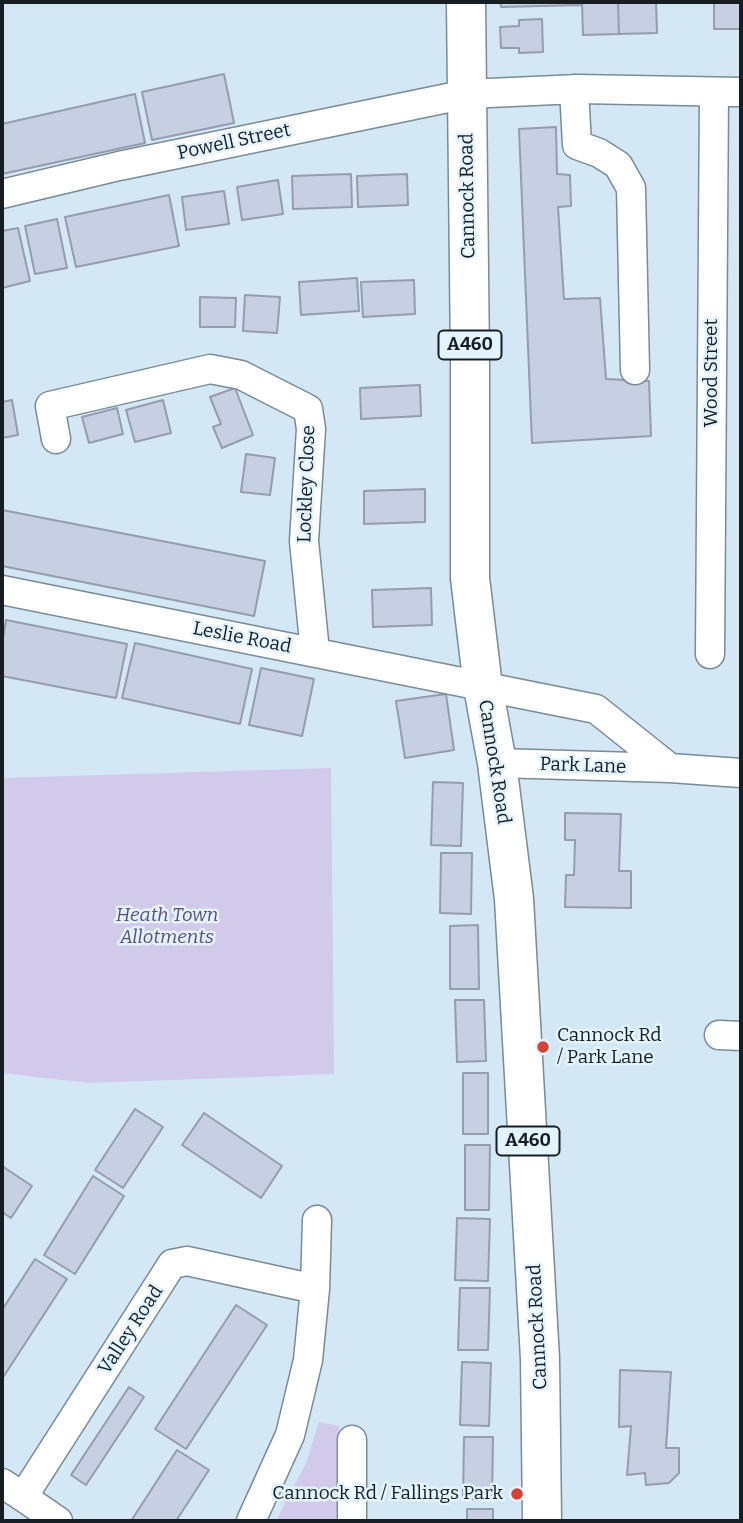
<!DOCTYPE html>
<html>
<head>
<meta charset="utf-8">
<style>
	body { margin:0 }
	#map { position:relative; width:743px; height:1523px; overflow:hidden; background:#d3e7f5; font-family:Bitter,serif }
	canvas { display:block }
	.frame { position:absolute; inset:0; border:4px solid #171e23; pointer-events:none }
</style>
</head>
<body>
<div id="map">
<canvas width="743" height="1523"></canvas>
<div class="frame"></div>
</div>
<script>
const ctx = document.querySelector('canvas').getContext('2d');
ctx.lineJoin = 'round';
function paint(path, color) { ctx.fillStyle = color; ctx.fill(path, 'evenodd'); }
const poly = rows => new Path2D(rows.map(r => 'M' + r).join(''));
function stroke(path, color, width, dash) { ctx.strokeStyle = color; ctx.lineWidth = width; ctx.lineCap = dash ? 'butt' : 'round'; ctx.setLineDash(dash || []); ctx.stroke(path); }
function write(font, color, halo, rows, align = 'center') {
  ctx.font = font + ' Bitter,serif'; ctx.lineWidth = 5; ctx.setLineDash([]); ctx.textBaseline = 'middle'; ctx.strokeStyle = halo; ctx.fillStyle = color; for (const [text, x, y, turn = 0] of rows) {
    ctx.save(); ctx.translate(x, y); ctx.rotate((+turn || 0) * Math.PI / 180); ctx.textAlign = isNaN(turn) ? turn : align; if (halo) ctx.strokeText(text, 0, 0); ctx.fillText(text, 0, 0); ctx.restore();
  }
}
const green = poly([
	[331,768,334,1074,89,1083,2,1073,2,778],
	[319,1422,339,1426,336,1521,276,1521,306,1463]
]);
const building = poly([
	[500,2,582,2,582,5,501,7,500,2],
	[582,2,618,2,619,34,583,35,582,2],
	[618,2,656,2,657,33,619,34,618,2],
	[714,2,741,2,741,29,714,29,714,2],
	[542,19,543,52,519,53,519,48,501,48,500,27,519,26,519,20,542,19],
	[224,74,234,123,152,140,142,92,224,74],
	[135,94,145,143,2,174,2,124,135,94],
	[556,127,557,174,570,175,571,206,558,207,564,299,600,298,606,379,649,381,651,436,532,443,519,129,556,127],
	[351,174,352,207,293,209,292,176,351,174],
	[407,174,408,205,358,207,357,176,407,174],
	[278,180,283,214,242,220,237,187,278,180],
	[224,191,229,224,186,230,182,197,224,191],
	[169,195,179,246,76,267,65,217,169,195],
	[57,219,67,268,35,274,25,226,57,219],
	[18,228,30,281,2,288,2,231,18,228],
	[357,278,359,311,301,315,299,282,357,278],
	[414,280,415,314,363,317,361,282,414,280],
	[245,295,280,297,277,333,243,331,245,295],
	[200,297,236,298,235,327,200,327,200,297],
	[420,385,421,416,361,419,360,388,420,385],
	[235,388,253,435,222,448,213,427,221,424,210,397,235,388],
	[12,400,18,435,2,438,2,402,12,400],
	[163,400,171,433,135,442,126,410,163,400],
	[117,408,123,434,89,443,82,417,117,408],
	[246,454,275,458,270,495,241,492,246,454],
	[425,489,425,522,364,524,364,491,425,489],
	[2,510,265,561,254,616,2,566,2,510],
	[431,588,432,625,373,627,372,590,431,588],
	[6,620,127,644,116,698,2,676,2,644,6,620],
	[135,643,252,669,240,724,122,698,135,643],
	[261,668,314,679,302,736,249,725,261,668],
	[446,694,454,750,405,758,396,701,446,694],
	[433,782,463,783,461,846,431,845,433,782],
	[565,813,621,814,619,871,631,871,631,908,565,907,566,875,574,875,575,840,565,840,565,813],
	[441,853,472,853,471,914,440,913,441,853],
	[478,925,479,989,450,989,450,926,478,925],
	[455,1000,484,1000,486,1061,457,1062,455,1000],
	[463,1073,488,1073,488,1134,463,1134,463,1073],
	[135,1109,163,1127,123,1188,95,1170,135,1109],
	[204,1113,282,1166,261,1198,182,1145,204,1113],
	[465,1145,490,1145,489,1210,465,1210,465,1145],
	[2,1166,32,1186,11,1218,2,1212,2,1166],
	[93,1176,124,1196,75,1274,44,1255,93,1176],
	[457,1218,490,1219,488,1281,455,1280,457,1218],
	[35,1259,67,1279,2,1379,2,1310,35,1259],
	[460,1288,490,1288,488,1350,458,1350,460,1288],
	[236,1305,267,1325,186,1449,155,1429,236,1305],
	[462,1362,491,1363,489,1426,460,1425,462,1362],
	[620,1370,671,1372,666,1448,679,1448,679,1473,669,1483,646,1485,645,1473,627,1475,631,1426,619,1427,620,1370],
	[129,1387,144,1397,86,1485,71,1475,129,1387],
	[464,1437,493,1437,492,1499,463,1499,464,1437],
	[177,1450,209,1470,176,1521,131,1521,177,1450],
	[467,1509,493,1509,493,1521,467,1521,467,1509]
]);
const minor = poly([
	[574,89,577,145,599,153,618,165,631,188,635,370],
	[2,194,119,166,467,94,578,89,741,92],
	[56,439,50,406,210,369,241,375,308,409,311,429,304,541,315,652],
	[2,590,596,709,670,768],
	[710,654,714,92],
	[497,763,670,768,741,773],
	[719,1035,741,1036],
	[352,1440,352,1521],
	[2,1483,23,1497,172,1264,187,1261,315,1289],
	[23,1497,58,1521],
	[251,1521,290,1435,308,1360,315,1289,317,1220]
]);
const highway = poly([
	[466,2,470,360,470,578,483,687,497,763,514,899,540,1359,542,1521]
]);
const markers = [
	[543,1047,7,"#d14437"],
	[517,1494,7,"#d14437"]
];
const shields = [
	[470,345,63],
	[528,1141,63]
];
const shieldNames = [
	["A460",470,345],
	["A460",528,1141]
];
const streetNames = [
	["Powell Street",234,142,-12],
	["Cannock Road",468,196,-91],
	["Wood Street",712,373,-90],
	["Lockley Close",307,484,-88],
	["Leslie Road",242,638,11],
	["Cannock Road",494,762,81],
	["Park Lane",583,766,2],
	["Cannock Road",538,1327,-93],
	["Valley Road",131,1330,-57]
];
const parkNames = [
	["Heath Town",167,916],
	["Allotments",167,938]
];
const poiNames = [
	["Cannock Rd",557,1036],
	["/ Park Lane",557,1058],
	["Cannock Rd / Fallings Park",503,1494,"right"]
];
paint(green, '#d2caeb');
paint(building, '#c7cfe2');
stroke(building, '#949cae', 2);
stroke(minor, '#788b97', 31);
stroke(highway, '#788b97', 41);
stroke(minor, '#fff', 28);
stroke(highway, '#fff', 38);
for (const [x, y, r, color] of markers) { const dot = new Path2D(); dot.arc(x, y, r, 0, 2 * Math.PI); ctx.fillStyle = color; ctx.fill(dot); stroke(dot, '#e4f4ff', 2.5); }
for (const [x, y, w] of shields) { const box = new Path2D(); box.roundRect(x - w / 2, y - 14.5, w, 29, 5); ctx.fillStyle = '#e4f4ff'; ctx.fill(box); stroke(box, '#171e23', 2); }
write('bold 18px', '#171e23', null, shieldNames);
write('19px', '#171e23', '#e4f4ff', streetNames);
write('italic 19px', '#5c4b81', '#e4f4ff', parkNames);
write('19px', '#171e23', '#e4f4ff', poiNames, 'left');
</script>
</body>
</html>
